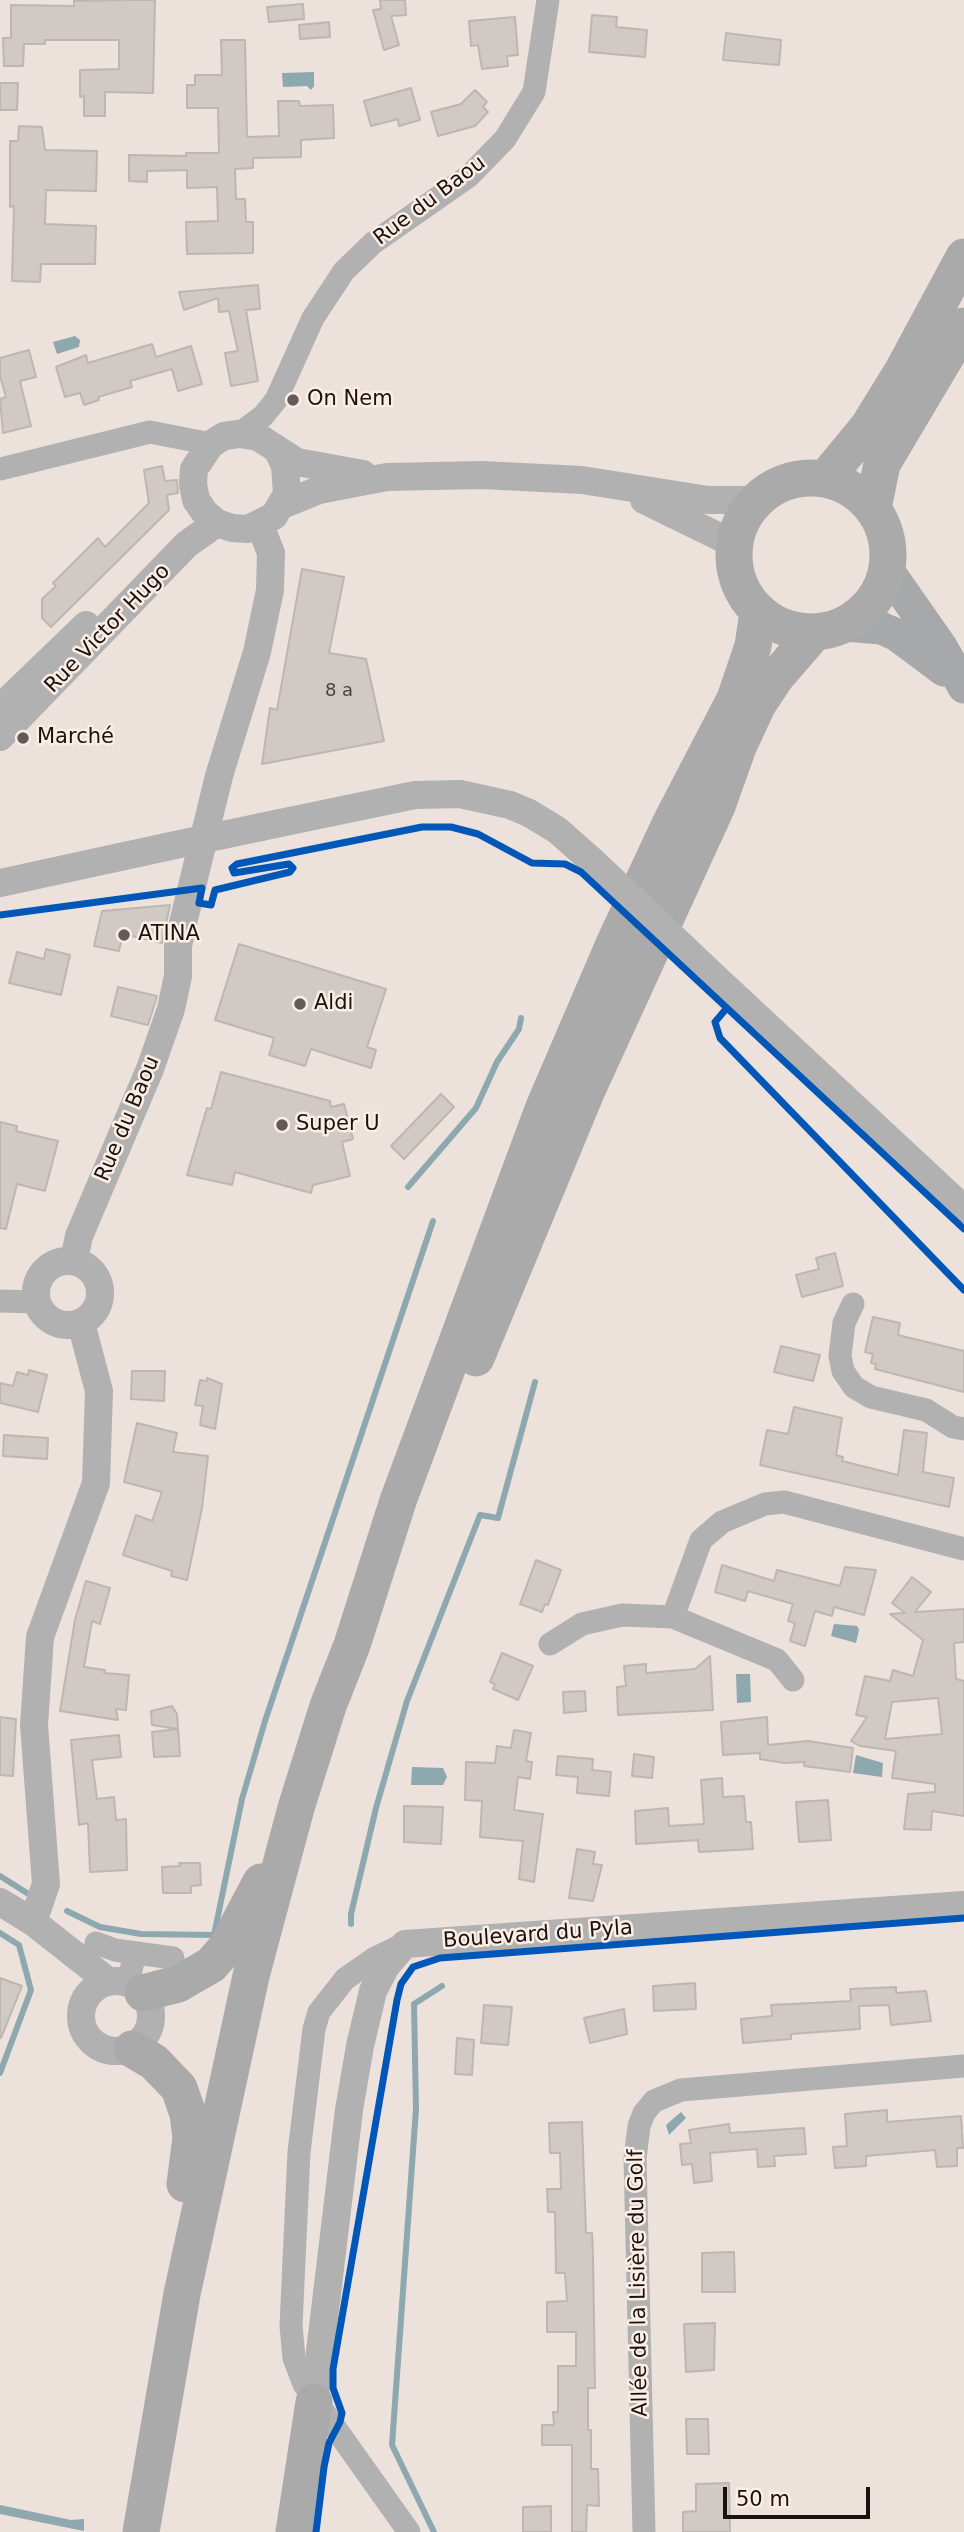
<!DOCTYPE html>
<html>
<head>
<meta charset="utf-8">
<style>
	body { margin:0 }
	#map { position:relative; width:964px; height:2532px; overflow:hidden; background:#ece1db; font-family:"DejaVu Sans",sans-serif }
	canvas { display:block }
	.scale { position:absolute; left:723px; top:2487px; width:147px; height:32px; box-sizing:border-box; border:4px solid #191310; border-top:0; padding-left:9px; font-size:21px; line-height:24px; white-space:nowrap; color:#191310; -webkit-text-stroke:5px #fcede5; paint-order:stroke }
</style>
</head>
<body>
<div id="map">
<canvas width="964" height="2532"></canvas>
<div class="scale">50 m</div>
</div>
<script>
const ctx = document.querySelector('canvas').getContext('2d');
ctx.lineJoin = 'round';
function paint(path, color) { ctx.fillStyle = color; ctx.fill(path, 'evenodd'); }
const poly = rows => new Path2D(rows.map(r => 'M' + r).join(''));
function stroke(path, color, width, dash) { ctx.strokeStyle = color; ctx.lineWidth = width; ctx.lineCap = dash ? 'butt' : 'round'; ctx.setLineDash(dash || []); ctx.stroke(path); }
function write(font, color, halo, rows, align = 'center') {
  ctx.font = font + ' "DejaVu Sans",sans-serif'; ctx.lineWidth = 5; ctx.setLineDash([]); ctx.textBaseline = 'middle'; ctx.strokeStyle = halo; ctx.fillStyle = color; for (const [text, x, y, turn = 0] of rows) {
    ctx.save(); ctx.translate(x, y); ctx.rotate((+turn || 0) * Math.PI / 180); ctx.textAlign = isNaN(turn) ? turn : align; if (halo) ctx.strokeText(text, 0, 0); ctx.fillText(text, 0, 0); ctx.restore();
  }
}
const water = poly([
	[314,72,314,86,311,90,307,86,283,87,282,73],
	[75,336,80,340,79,347,57,354,53,342],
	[834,1624,857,1626,859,1630,856,1643,831,1636],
	[736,1674,750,1674,751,1702,737,1703],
	[856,1755,883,1763,882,1777,853,1773],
	[412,1767,443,1768,447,1777,443,1785,411,1785],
	[681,2112,686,2118,669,2135,666,2125],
	[0,2505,71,2520,84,2519,84,2531,0,2514]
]);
const stream = poly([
	[408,1187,476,1108,497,1062,519,1029,521,1018],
	[0,1876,27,1893],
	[67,1911,100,1927,141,1934,214,1935,242,1799,265,1721,433,1221],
	[351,1924,351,1914,376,1808,407,1701,480,1515,498,1518,535,1382],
	[0,1933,19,1945,31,1990,0,2073],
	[434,2532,392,2445,416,2109,414,2004,442,1986]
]);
const building = poly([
	[132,0,155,0,153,93,105,92,105,116,84,116,84,96,80,97,80,70,119,69,119,40,45,40,45,44,24,44,23,66,4,66,3,38,11,38,11,5,74,6,74,1,132,0],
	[380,0,405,0,406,15,391,16,399,45,384,50,373,10,381,9,380,0],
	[303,4,304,19,269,22,267,7,303,4],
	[592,15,617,17,616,27,647,30,645,57,589,52,592,15],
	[515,17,518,55,507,56,508,66,482,69,478,45,471,46,469,21,515,17],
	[329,22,330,37,300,39,299,25,329,22],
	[726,33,781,40,779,65,723,60,726,33],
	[221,40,245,40,247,137,279,136,278,101,299,101,300,106,333,105,334,138,301,140,301,157,253,158,253,168,235,169,236,199,245,199,246,222,253,222,253,253,187,254,186,222,218,221,217,187,187,188,187,170,147,171,147,182,129,181,129,155,186,156,186,153,219,153,218,108,187,108,187,85,195,85,195,75,222,75,221,40],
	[0,83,18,83,17,110,0,110,0,83],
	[411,88,420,120,399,126,398,119,371,126,364,101,411,88],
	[475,90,487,102,483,107,488,112,475,126,438,136,431,112,461,104,475,90],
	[19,126,42,127,45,150,97,151,96,191,46,190,45,224,96,226,95,264,41,264,40,282,12,281,14,206,10,207,10,141,18,141,19,126],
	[258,285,260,309,246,310,258,381,231,386,225,353,238,351,229,311,219,312,218,298,184,310,179,292,258,285],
	[152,344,156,357,191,346,202,384,178,391,172,369,130,381,132,387,98,397,99,400,84,405,80,393,65,397,56,367,86,355,88,363,152,344],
	[29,350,36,377,20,381,31,426,3,433,0,399,6,397,0,376,0,358,29,350],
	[162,466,165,481,177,480,178,493,167,495,169,510,51,627,42,618,42,599,56,586,53,583,98,538,105,547,149,503,144,470,162,466],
	[302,569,344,577,329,653,366,659,384,741,262,764,270,708,277,710,302,569],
	[170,905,162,943,123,934,119,951,94,946,102,911,170,905],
	[239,944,386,989,367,1047,376,1050,371,1068,311,1049,305,1066,269,1055,274,1038,215,1020,239,944],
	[46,949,70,955,61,995,9,983,17,952,44,959,46,949],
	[118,987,157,996,148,1025,111,1016,118,987],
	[221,1072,330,1101,331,1107,344,1104,353,1139,342,1142,350,1176,313,1185,311,1193,235,1172,232,1185,187,1175,207,1108,211,1109,221,1072],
	[441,1094,454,1107,404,1159,391,1146,441,1094],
	[0,1122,17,1126,16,1131,58,1141,45,1191,17,1184,6,1229,0,1228,0,1122],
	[835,1253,843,1286,802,1297,796,1275,819,1269,816,1258,835,1253],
	[873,1317,900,1323,898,1335,964,1351,964,1392,875,1369,876,1364,871,1363,873,1354,865,1352,873,1317],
	[781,1346,820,1355,813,1381,774,1372,781,1346],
	[29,1370,47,1375,38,1412,0,1403,0,1383,13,1386,17,1372,28,1375,29,1370],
	[132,1371,165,1371,164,1401,131,1399,132,1371],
	[207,1378,222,1384,215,1429,200,1425,203,1406,195,1405,200,1380,207,1381,207,1378],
	[794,1407,842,1418,836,1455,843,1457,842,1461,898,1475,904,1430,927,1433,923,1472,954,1478,949,1507,760,1465,767,1430,788,1434,794,1407],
	[137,1423,177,1433,173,1452,208,1456,202,1508,187,1580,171,1576,172,1571,123,1555,136,1515,152,1521,162,1492,124,1482,137,1423],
	[4,1435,48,1438,47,1459,3,1456,4,1435],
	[536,1560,561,1570,548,1605,545,1604,542,1612,520,1604,536,1560],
	[722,1565,774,1581,777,1570,840,1586,845,1567,876,1570,864,1615,834,1607,832,1616,815,1611,805,1646,790,1641,795,1623,788,1621,793,1604,748,1591,745,1601,715,1592,722,1565],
	[912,1577,931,1592,915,1612,964,1609,964,1642,954,1643,956,1679,964,1681,964,1816,932,1811,931,1830,904,1829,908,1794,935,1792,935,1784,892,1778,896,1751,860,1746,851,1741,867,1717,856,1715,865,1676,890,1681,893,1670,913,1676,923,1640,890,1614,905,1613,892,1603,912,1577],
	[938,1698,942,1734,885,1739,892,1702,938,1698],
	[86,1581,110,1588,100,1624,92,1621,84,1667,105,1670,104,1673,129,1675,126,1710,116,1709,118,1720,60,1711,75,1620,86,1581],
	[502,1653,533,1666,518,1700,493,1689,495,1684,490,1682,502,1653],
	[710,1656,713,1710,618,1715,617,1687,626,1686,624,1666,646,1664,646,1673,695,1669,710,1656],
	[585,1691,586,1711,564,1713,563,1692,585,1691],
	[172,1706,177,1714,180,1756,154,1757,152,1732,178,1729,152,1725,151,1711,172,1706],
	[0,1717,16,1719,13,1776,0,1775,0,1717],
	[767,1717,768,1745,808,1741,853,1748,850,1772,804,1766,805,1762,784,1763,760,1759,760,1753,723,1755,721,1722,767,1717],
	[514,1730,531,1733,526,1761,532,1762,530,1779,518,1777,514,1810,543,1814,534,1882,519,1879,523,1841,480,1837,482,1801,465,1800,466,1762,495,1763,497,1746,511,1748,514,1730],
	[119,1735,121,1757,92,1760,97,1799,114,1797,116,1820,126,1819,127,1870,90,1872,88,1823,79,1825,71,1740,119,1735],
	[634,1754,654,1757,652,1778,632,1776,634,1754],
	[558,1756,593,1759,592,1770,611,1772,609,1796,577,1793,578,1777,556,1775,558,1756],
	[722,1778,723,1797,744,1796,746,1822,751,1822,753,1849,699,1852,698,1840,636,1844,635,1811,668,1808,669,1826,704,1824,701,1780,722,1778],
	[828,1800,831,1840,799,1842,796,1802,828,1800],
	[404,1806,443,1807,441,1844,404,1842,404,1806],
	[577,1849,595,1852,593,1864,602,1865,593,1901,569,1898,577,1849],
	[179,1863,200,1863,201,1885,191,1886,191,1893,163,1893,162,1867,180,1866,179,1863],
	[0,1978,22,1986,1,2038,0,2037,0,1978],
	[695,1983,696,2009,654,2011,653,1986,695,1983],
	[896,1987,896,1993,926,1991,931,2021,891,2025,889,2005,859,2006,860,2029,791,2034,791,2039,743,2043,741,2019,772,2016,771,2005,851,2001,850,1989,896,1987],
	[484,2005,512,2007,508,2045,481,2043,484,2005],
	[624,2009,627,2034,590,2043,584,2018,624,2009],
	[457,2038,474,2040,472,2075,455,2074,457,2038],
	[887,2110,887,2122,961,2116,963,2148,957,2148,957,2166,937,2167,935,2150,866,2156,866,2166,835,2168,833,2147,847,2146,845,2114,887,2110],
	[582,2122,586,2233,592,2233,593,2256,595,2388,588,2388,588,2430,591,2430,591,2469,598,2469,599,2506,587,2505,586,2532,572,2532,572,2445,542,2445,542,2425,554,2425,553,2412,558,2412,558,2366,576,2366,576,2332,547,2332,547,2302,567,2301,565,2273,556,2273,555,2212,548,2212,547,2189,561,2189,560,2153,550,2153,549,2123,582,2122],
	[729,2124,730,2133,804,2128,806,2154,774,2156,775,2166,758,2167,757,2149,710,2153,712,2181,694,2183,692,2164,682,2165,680,2144,691,2143,689,2130,729,2124],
	[734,2252,735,2292,702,2292,702,2253,734,2252],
	[715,2323,714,2370,686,2372,684,2324,715,2323],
	[686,2419,708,2419,709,2454,687,2454,686,2419],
	[729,2483,730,2532,683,2532,683,2512,696,2511,696,2484,729,2483],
	[551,2506,551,2532,523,2532,523,2507,551,2506]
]);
const minor = poly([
	[239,434,263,416,276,400,313,318,344,271,373,243,469,176,505,139,534,92,548,0],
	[0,469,150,432,211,444],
	[0,1301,36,1302],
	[853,1304,844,1323,840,1356,843,1371,854,1387,871,1397,926,1410,953,1427,964,1429],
	[673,1617,701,1540,722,1522,765,1504,784,1502,964,1549],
	[550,1644,582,1624,622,1615,673,1617,777,1660,793,1680],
	[96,1943,115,1950,173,1958],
	[402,1945,375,1958,345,1979,319,2012,314,2029,299,2152,291,2326,294,2358,304,2384,409,2532],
	[128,1983,135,1953],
	[644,2532,635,2158,639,2126,644,2113,654,2101,681,2090,964,2066]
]);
const tertiary = poly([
	[279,453,285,466,287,494,274,516,248,529,232,528,217,523,205,513,196,500,193,484,194,469,211,444,224,436,239,434,258,437,297,462,363,474],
	[644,500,734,544],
	[282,505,319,490,387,477,482,475,582,480,708,500,756,500],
	[0,708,86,625],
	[0,737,187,544,217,523],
	[261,827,415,795,460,794,510,805,529,813,557,830,591,860],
	[0,883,166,847],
	[707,970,964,1209],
	[74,1260,79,1236,150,1069,171,1009,178,976,178,946,184,919,219,776,257,652,270,590,271,553,260,525],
	'36 1293a32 32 0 1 1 64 0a32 32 0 1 1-64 0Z',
	[0,1902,33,1922,108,1981],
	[33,1922,46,1884,34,1725,40,1637,96,1483,99,1391,81,1323],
	'81 2016a35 35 0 1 1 70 0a35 35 0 1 1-70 0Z',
	[314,2402,349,2110,360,2046,373,1991,386,1966,405,1944,964,1905]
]);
const secondary = poly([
	[888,571,941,647,964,687],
	[845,625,881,628,897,635,944,670]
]);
const primary = poly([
	'734 555a77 77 0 1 1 154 0a77 77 0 1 1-154 0Z',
	[825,479,868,427,902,372,964,257],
	[873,508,882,464,964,326],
	[476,1358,587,1090,717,806,738,747,758,704,776,677,814,633],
	[143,1993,178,1984,211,1965,226,1948,261,1882],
	[132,2049,154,2062,179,2088,188,2114,191,2138,185,2184],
	[141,2532,182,2294,251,1976,296,1808,328,1706,352,1645,398,1501,544,1107,614,944,671,822,735,699,753,646,758,612],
	[294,2532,314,2402]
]);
const tertiaryBridge = poly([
	[166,847,261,827],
	[591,860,707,970]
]);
const cycleway = poly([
	[0,915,202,888,199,903,211,905,215,890,290,872,293,868,289,864,234,873,232,868,237,864,422,827,451,827,478,834,532,863,565,864,581,872,964,1229],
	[726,1009,715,1022,720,1038,964,1290],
	[316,2532,324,2467,329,2443,340,2422,342,2413,333,2388,333,2369,397,2000,401,1984,413,1967,440,1958,964,1918]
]);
const markers = [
	[293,400,7,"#635b57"],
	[23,738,7,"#635b57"],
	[124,935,7,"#635b57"],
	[300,1004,7,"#635b57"],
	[282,1125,7,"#635b57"]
];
const numberNames = [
	["8 a",339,691]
];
const streetNames = [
	["Rue du Baou",430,201,-37],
	["Rue Victor Hugo",108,629,-46],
	["Rue du Baou",128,1119,-67],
	["Boulevard du Pyla",538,1935,-4],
	["Allée de la Lisière du Golf",639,2283,-91]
];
const poiNames = [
	["On Nem",307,400],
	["Marché",37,738],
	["ATINA",138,935],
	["Aldi",314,1004],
	["Super U",296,1125]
];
paint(water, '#8da8ae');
stroke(stream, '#8da8ae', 6);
paint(building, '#d1c9c4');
stroke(building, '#beb6b1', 2);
stroke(minor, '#b1b1b2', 23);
stroke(tertiary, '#b1b1b2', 28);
stroke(secondary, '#a7a8a9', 33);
stroke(primary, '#abaaab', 37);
stroke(tertiaryBridge, '#b1b1b2', 28);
stroke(cycleway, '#0057b8', 7);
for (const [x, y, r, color] of markers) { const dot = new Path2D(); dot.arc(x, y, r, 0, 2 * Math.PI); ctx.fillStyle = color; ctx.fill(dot); stroke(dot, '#fcede5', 2.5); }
write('18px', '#49423f', null, numberNames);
write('21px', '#191310', '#fcede5', streetNames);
write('21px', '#191310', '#fcede5', poiNames, 'left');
</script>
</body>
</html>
